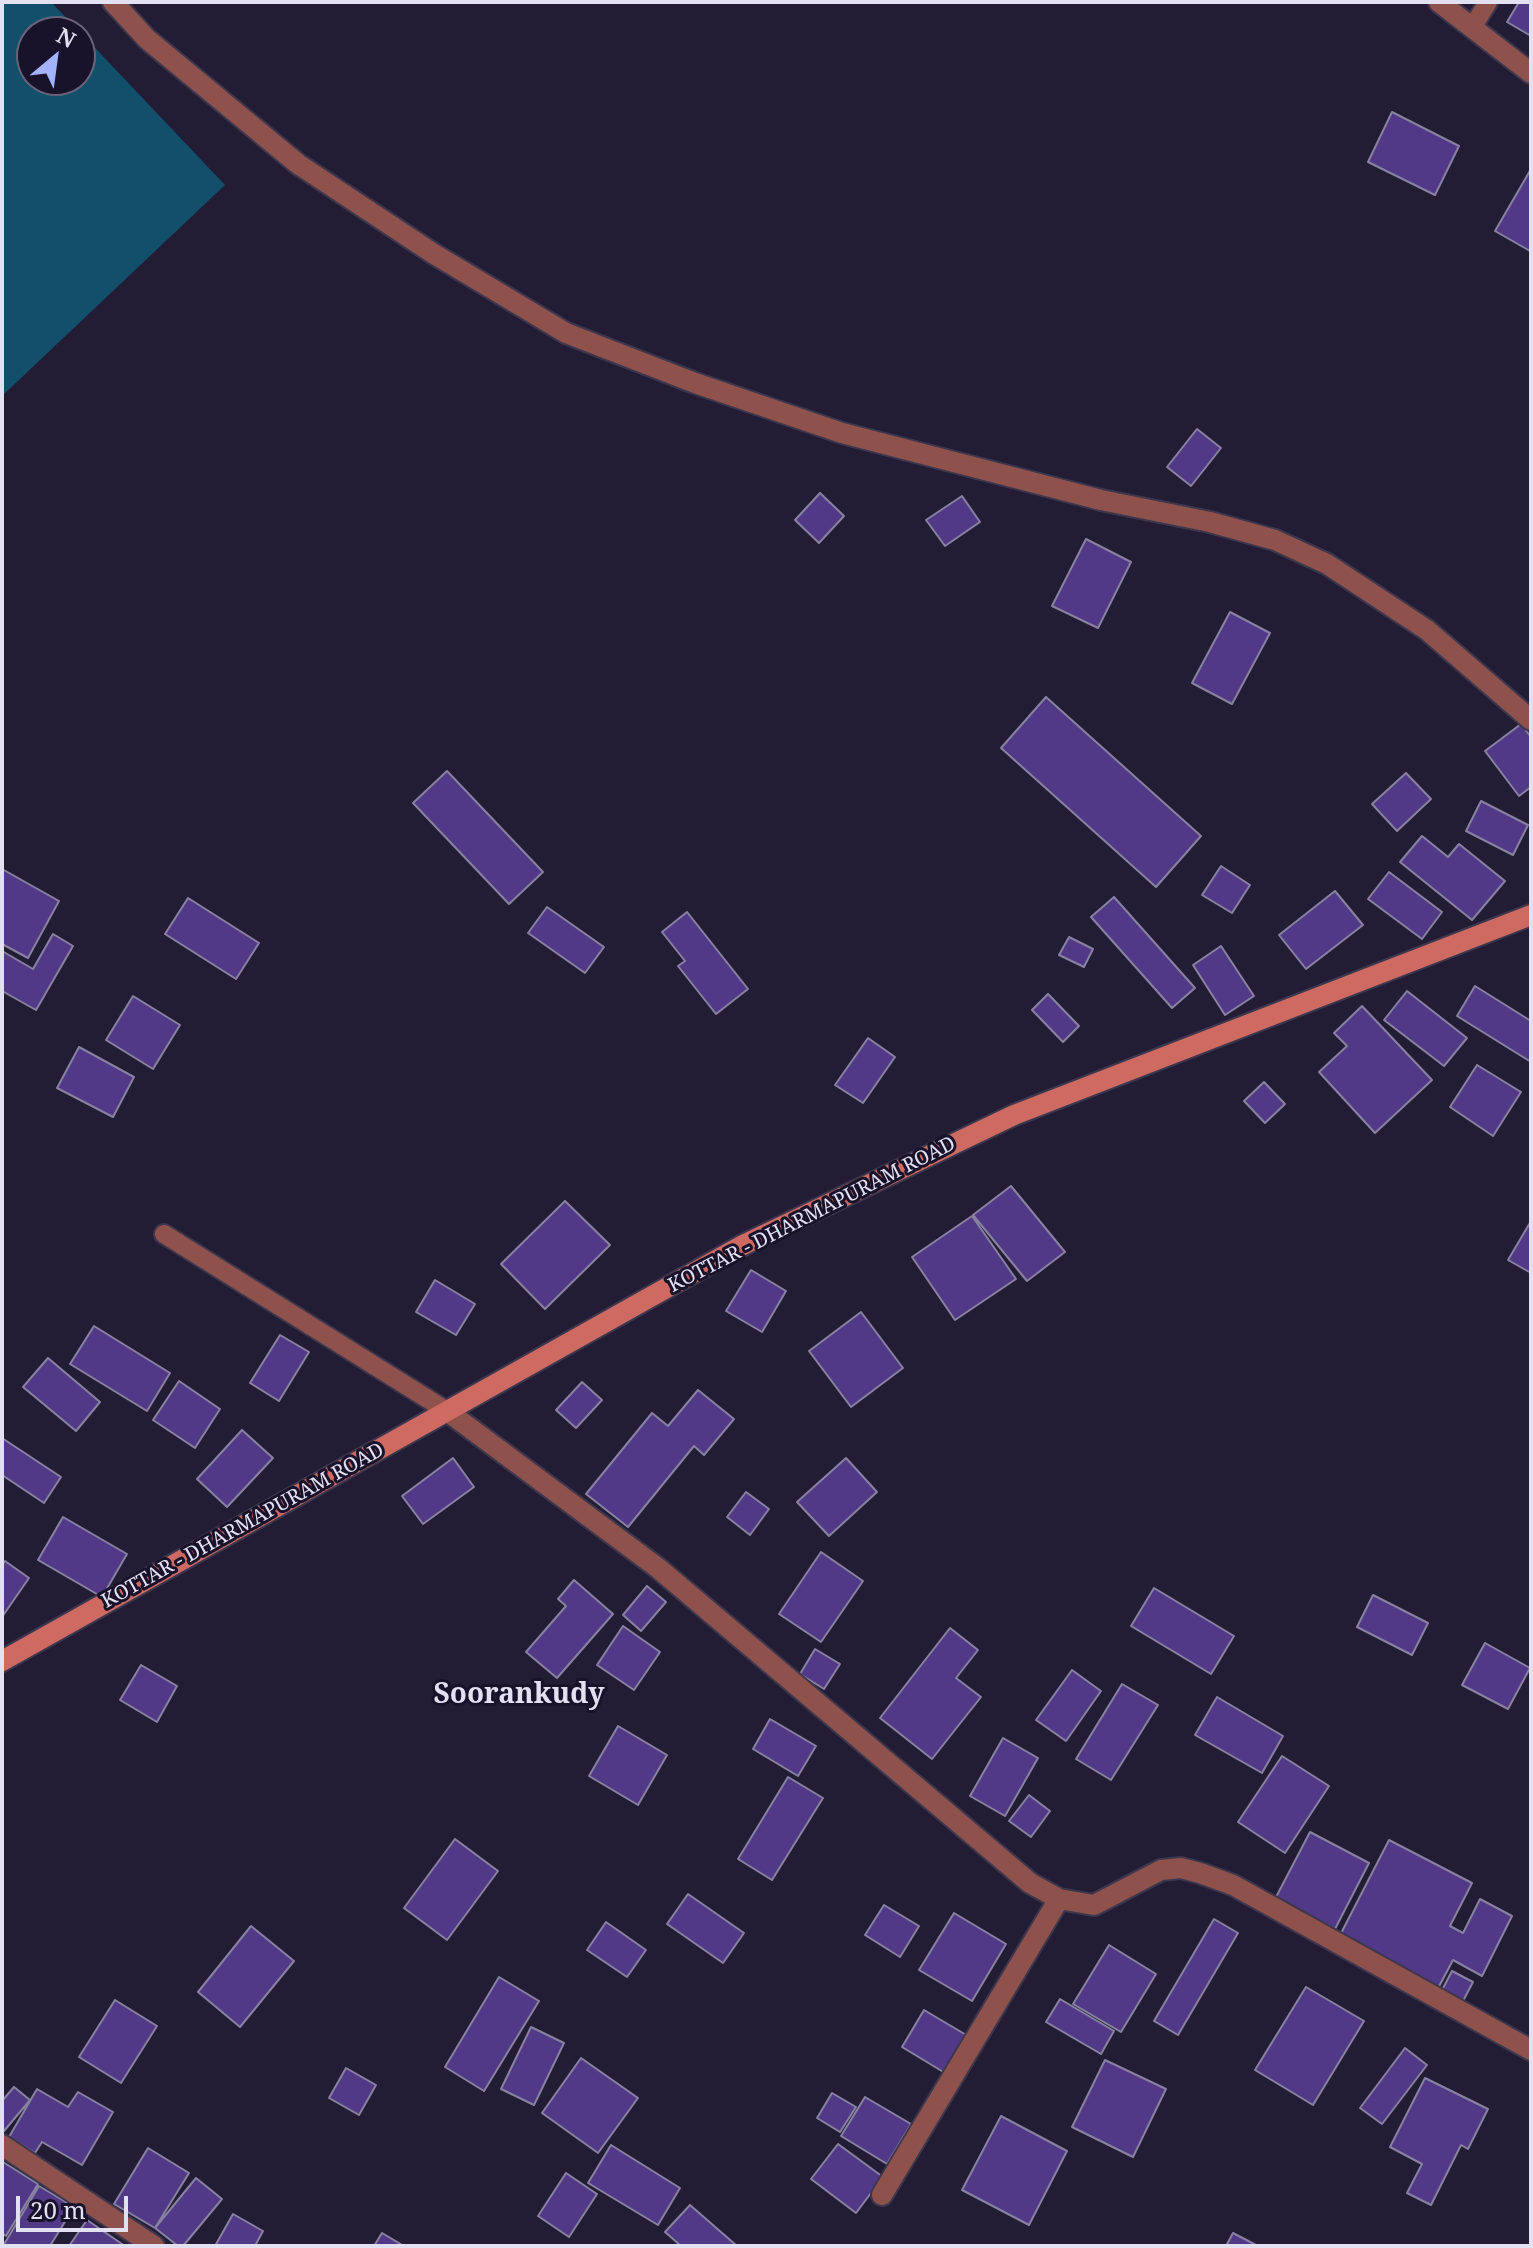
<!DOCTYPE html>
<html>
<head>
<meta charset="utf-8">
<style>
	body { margin:0 }
	#map { position:relative; width:1533px; height:2248px; overflow:hidden; background:#221c34; font-family:"Noto Serif",serif }
	canvas { display:block }
	.frame { position:absolute; inset:0; border:4px solid #e3e0f1; pointer-events:none }
	.north { position:absolute; left:16px; top:16px; width:80px; height:80px; box-sizing:border-box; background:#18122a; border:2px solid #69647a; border-radius:50%; rotate:29deg; font-size:22px; font-weight:700; line-height:32px; text-align:center; color:#e3e0f1 }
	.north::after { content:''; display:block; margin:auto; width:28px; height:36px; background:#a3b2fc; clip-path:polygon(50% 0,100% 100%,50% 72%,0 100%) }
	.scale { position:absolute; left:16px; top:2196px; width:112px; height:36px; box-sizing:border-box; border:4px solid #e3e0f1; border-top:0; padding-left:10px; font-size:24px; line-height:28px; white-space:nowrap; color:#e3e0f1; -webkit-text-stroke:6px #18122a; paint-order:stroke }
</style>
</head>
<body>
<div id="map">
<canvas width="1533" height="2248"></canvas>
<div class="frame"></div>
<div class="north">N</div>
<div class="scale">20 m</div>
</div>
<script>
const ctx = document.querySelector('canvas').getContext('2d');
ctx.lineJoin = 'round';
function paint(path, color) { ctx.fillStyle = color; ctx.fill(path, 'evenodd'); }
const poly = rows => new Path2D(rows.map(r => 'M' + r).join(''));
function stroke(path, color, width, dash) { ctx.strokeStyle = color; ctx.lineWidth = width; ctx.lineCap = dash ? 'butt' : 'round'; ctx.setLineDash(dash || []); ctx.stroke(path); }
function write(font, color, halo, rows, align = 'center') {
  ctx.font = font + ' "Noto Serif",serif'; ctx.lineWidth = 6; ctx.setLineDash([]); ctx.textBaseline = 'middle'; ctx.strokeStyle = halo; ctx.fillStyle = color; for (const [text, x, y, turn = 0] of rows) {
    ctx.save(); ctx.translate(x, y); ctx.rotate((+turn || 0) * Math.PI / 180); ctx.textAlign = isNaN(turn) ? turn : align; if (halo) ctx.strokeText(text, 0, 0); ctx.fillText(text, 0, 0); ctx.restore();
  }
}
const water = poly([
	[2,2,51,2,80,32,32,32,32,80,80,80,80,32,225,185,2,396]
]);
const building = poly([
	[1519,2,1531,2,1531,36,1507,22,1519,2],
	[1392,112,1459,146,1435,195,1368,162,1392,112],
	[1531,169,1531,250,1530,251,1495,231,1531,169],
	[1197,429,1221,448,1191,486,1167,467,1197,429],
	[820,493,844,516,819,543,795,520,820,493],
	[962,496,980,522,945,546,926,520,962,496],
	[1086,539,1131,562,1098,628,1052,606,1086,539],
	[1230,612,1270,633,1232,704,1192,683,1230,612],
	[1046,697,1201,836,1156,887,1001,748,1046,697],
	[1521,724,1531,737,1531,787,1519,796,1485,751,1521,724],
	[447,771,543,872,509,904,413,803,447,771],
	[1406,773,1431,799,1397,831,1372,804,1406,773],
	[1481,801,1528,825,1513,855,1466,831,1481,801],
	[1422,836,1448,857,1459,844,1505,881,1472,920,1400,862,1422,836],
	[1221,866,1250,885,1232,913,1202,895,1221,866],
	[2,869,59,901,28,958,2,944,2,869],
	[1389,872,1442,912,1422,939,1368,899,1389,872],
	[1335,891,1363,925,1306,969,1279,935,1335,891],
	[1114,897,1195,988,1172,1008,1091,917,1114,897],
	[188,898,259,943,236,979,165,934,188,898],
	[547,907,604,947,585,973,528,933,547,907],
	[687,912,748,989,716,1014,678,966,685,961,662,932,687,912],
	[53,934,73,946,36,1010,2,991,2,951,33,969,53,934],
	[1069,937,1093,949,1084,967,1059,955,1069,937],
	[1221,946,1254,996,1225,1015,1193,965,1221,946],
	[1475,986,1531,1021,1531,1062,1457,1016,1475,986],
	[1407,991,1467,1038,1444,1066,1384,1020,1407,991],
	[1048,994,1079,1026,1063,1042,1032,1010,1048,994],
	[133,996,180,1025,153,1069,106,1040,133,996],
	[1362,1006,1432,1080,1375,1133,1319,1072,1347,1046,1334,1033,1362,1006],
	[868,1038,895,1057,863,1103,835,1085,868,1038],
	[79,1047,134,1077,113,1117,57,1088,79,1047],
	[1477,1065,1521,1092,1493,1136,1450,1107,1477,1065],
	[1264,1082,1285,1104,1265,1123,1244,1101,1264,1082],
	[1011,1186,1065,1252,1027,1281,973,1215,1011,1186],
	[565,1201,610,1245,545,1309,501,1264,565,1201],
	[972,1216,1016,1279,955,1320,912,1257,972,1216],
	[1531,1221,1531,1273,1508,1260,1531,1221],
	[751,1270,786,1291,762,1332,726,1311,751,1270],
	[435,1280,475,1304,456,1335,416,1312,435,1280],
	[861,1312,903,1368,851,1407,809,1351,861,1312],
	[94,1326,170,1373,147,1411,70,1364,94,1326],
	[280,1335,309,1352,279,1401,250,1383,280,1335],
	[48,1358,100,1402,76,1431,23,1387,48,1358],
	[179,1381,220,1409,195,1448,153,1420,179,1381],
	[582,1382,602,1400,576,1428,556,1410,582,1382],
	[698,1390,734,1419,704,1455,694,1446,628,1527,586,1494,652,1413,668,1426,698,1390],
	[242,1430,273,1458,227,1507,197,1479,242,1430],
	[2,1438,61,1477,44,1503,2,1475,2,1438],
	[453,1458,474,1487,423,1524,402,1496,453,1458],
	[846,1458,877,1492,829,1536,797,1502,846,1458],
	[746,1492,769,1509,750,1535,727,1517,746,1492],
	[63,1517,127,1554,102,1597,38,1560,63,1517],
	[821,1552,863,1581,821,1642,779,1614,821,1552],
	[5,1561,29,1578,2,1617,2,1565,5,1561],
	[574,1580,613,1614,557,1678,526,1652,566,1606,558,1599,574,1580],
	[647,1586,666,1602,641,1631,623,1615,647,1586],
	[1154,1588,1234,1636,1211,1674,1131,1626,1154,1588],
	[1373,1595,1428,1623,1412,1655,1357,1627,1373,1595],
	[623,1626,660,1652,634,1690,597,1665,623,1626],
	[950,1628,978,1650,956,1678,981,1697,932,1759,880,1718,950,1628],
	[1485,1643,1530,1668,1508,1709,1462,1685,1485,1643],
	[815,1649,840,1664,824,1689,800,1674,815,1649],
	[141,1665,177,1686,157,1722,120,1700,141,1665],
	[1072,1670,1101,1691,1066,1741,1036,1720,1072,1670],
	[1122,1684,1158,1705,1111,1780,1076,1759,1122,1684],
	[1217,1697,1283,1736,1262,1773,1195,1735,1217,1697],
	[770,1719,816,1746,798,1776,753,1749,770,1719],
	[618,1726,667,1755,638,1805,589,1776,618,1726],
	[1003,1738,1038,1758,1005,1816,970,1796,1003,1738],
	[1282,1756,1329,1786,1285,1853,1238,1822,1282,1756],
	[788,1777,823,1798,772,1880,738,1859,788,1777],
	[1029,1795,1050,1811,1031,1837,1009,1821,1029,1795],
	[1310,1832,1369,1863,1335,1929,1275,1899,1310,1832],
	[455,1839,498,1871,447,1940,404,1908,455,1839],
	[1389,1840,1472,1883,1450,1926,1463,1933,1480,1899,1512,1916,1482,1976,1453,1960,1435,1994,1336,1943,1389,1840],
	[688,1894,744,1933,723,1963,667,1924,688,1894],
	[884,1905,919,1926,900,1957,865,1935,884,1905],
	[954,1913,1006,1944,972,2001,919,1970,954,1913],
	[1214,1919,1238,1933,1178,2035,1154,2021,1214,1919],
	[606,1922,646,1950,627,1977,587,1950,606,1922],
	[251,1926,294,1961,240,2027,198,1992,251,1926],
	[1109,1945,1156,1974,1121,2032,1073,2004,1109,1945],
	[1452,1971,1473,1982,1462,2003,1441,1992,1452,1971],
	[499,1977,539,2001,484,2091,445,2067,499,1977],
	[1306,1987,1364,2021,1313,2105,1255,2070,1306,1987],
	[1060,1999,1114,2031,1101,2054,1046,2022,1060,1999],
	[115,2000,157,2026,121,2083,79,2057,115,2000],
	[924,2010,968,2036,945,2073,902,2047,924,2010],
	[531,2027,564,2043,534,2105,501,2089,531,2027],
	[1405,2048,1427,2065,1382,2124,1360,2108,1405,2048],
	[581,2058,638,2098,598,2153,542,2113,581,2058],
	[1105,2060,1166,2089,1133,2157,1072,2127,1105,2060],
	[346,2068,376,2085,359,2115,329,2098,346,2068],
	[1425,2078,1488,2109,1468,2149,1461,2145,1431,2205,1407,2193,1422,2164,1390,2147,1425,2078],
	[14,2087,30,2100,4,2131,2,2129,2,2101,14,2087],
	[37,2089,68,2107,78,2092,113,2112,82,2165,42,2142,35,2153,9,2137,37,2089],
	[832,2093,856,2107,840,2132,817,2118,832,2093],
	[865,2097,911,2124,887,2164,841,2136,865,2097],
	[1001,2116,1067,2151,1029,2225,962,2190,1001,2116],
	[838,2144,883,2177,856,2213,811,2179,838,2144],
	[611,2145,680,2188,658,2225,588,2183,611,2145],
	[148,2148,189,2173,155,2228,114,2204,148,2148],
	[3,2162,38,2184,6,2236,2,2233,3,2162],
	[566,2173,597,2194,569,2237,538,2216,566,2173],
	[196,2178,222,2199,183,2246,178,2246,155,2228,196,2178],
	[39,2186,74,2207,50,2246,3,2246,39,2186],
	[690,2205,737,2246,681,2246,665,2232,690,2205],
	[233,2214,263,2231,255,2246,215,2246,233,2214],
	[87,2220,125,2246,69,2246,87,2220],
	[382,2233,404,2246,374,2246,382,2233],
	[1233,2233,1258,2246,1226,2246,1233,2233]
]);
const service = poly([
	[1472,28,1488,2],
	[164,1234,447,1411]
]);
const minor = poly([
	[113,2,147,39,298,164,434,254,566,333,695,383,842,433,1101,500,1210,522,1275,540,1327,564,1427,630,1531,720],
	[1439,2,1531,73],
	[447,1411,658,1568,1030,1883,1059,1899,1094,1905,1161,1870,1181,1868,1200,1873,1233,1885,1531,2050],
	[2,2145,154,2246],
	[882,2195,1059,1899]
]);
const secondary = poly([
	[2,1661,743,1245,1014,1115,1531,915]
]);
const streetNames = [
	["KOTTAR - DHARMAPURAM ROAD",812,1215,-27],
	["KOTTAR - DHARMAPURAM ROAD",243,1526,-29]
];
const districtNames = [
	["Soorankudy",519,1695]
];
paint(water, '#124f6b');
paint(building, '#513988');
stroke(building, '#8882a0', 2);
stroke(service, '#3d374e', 22);
stroke(minor, '#3d374e', 24);
stroke(secondary, '#3d374e', 24);
stroke(service, '#8f514b', 18);
stroke(minor, '#8f514b', 20);
stroke(secondary, '#ce6a62', 20);
write('20px', '#e3e0f1', '#18122a', streetNames);
write('bold 28px', '#e3e0f1', '#18122a', districtNames);
</script>
</body>
</html>
